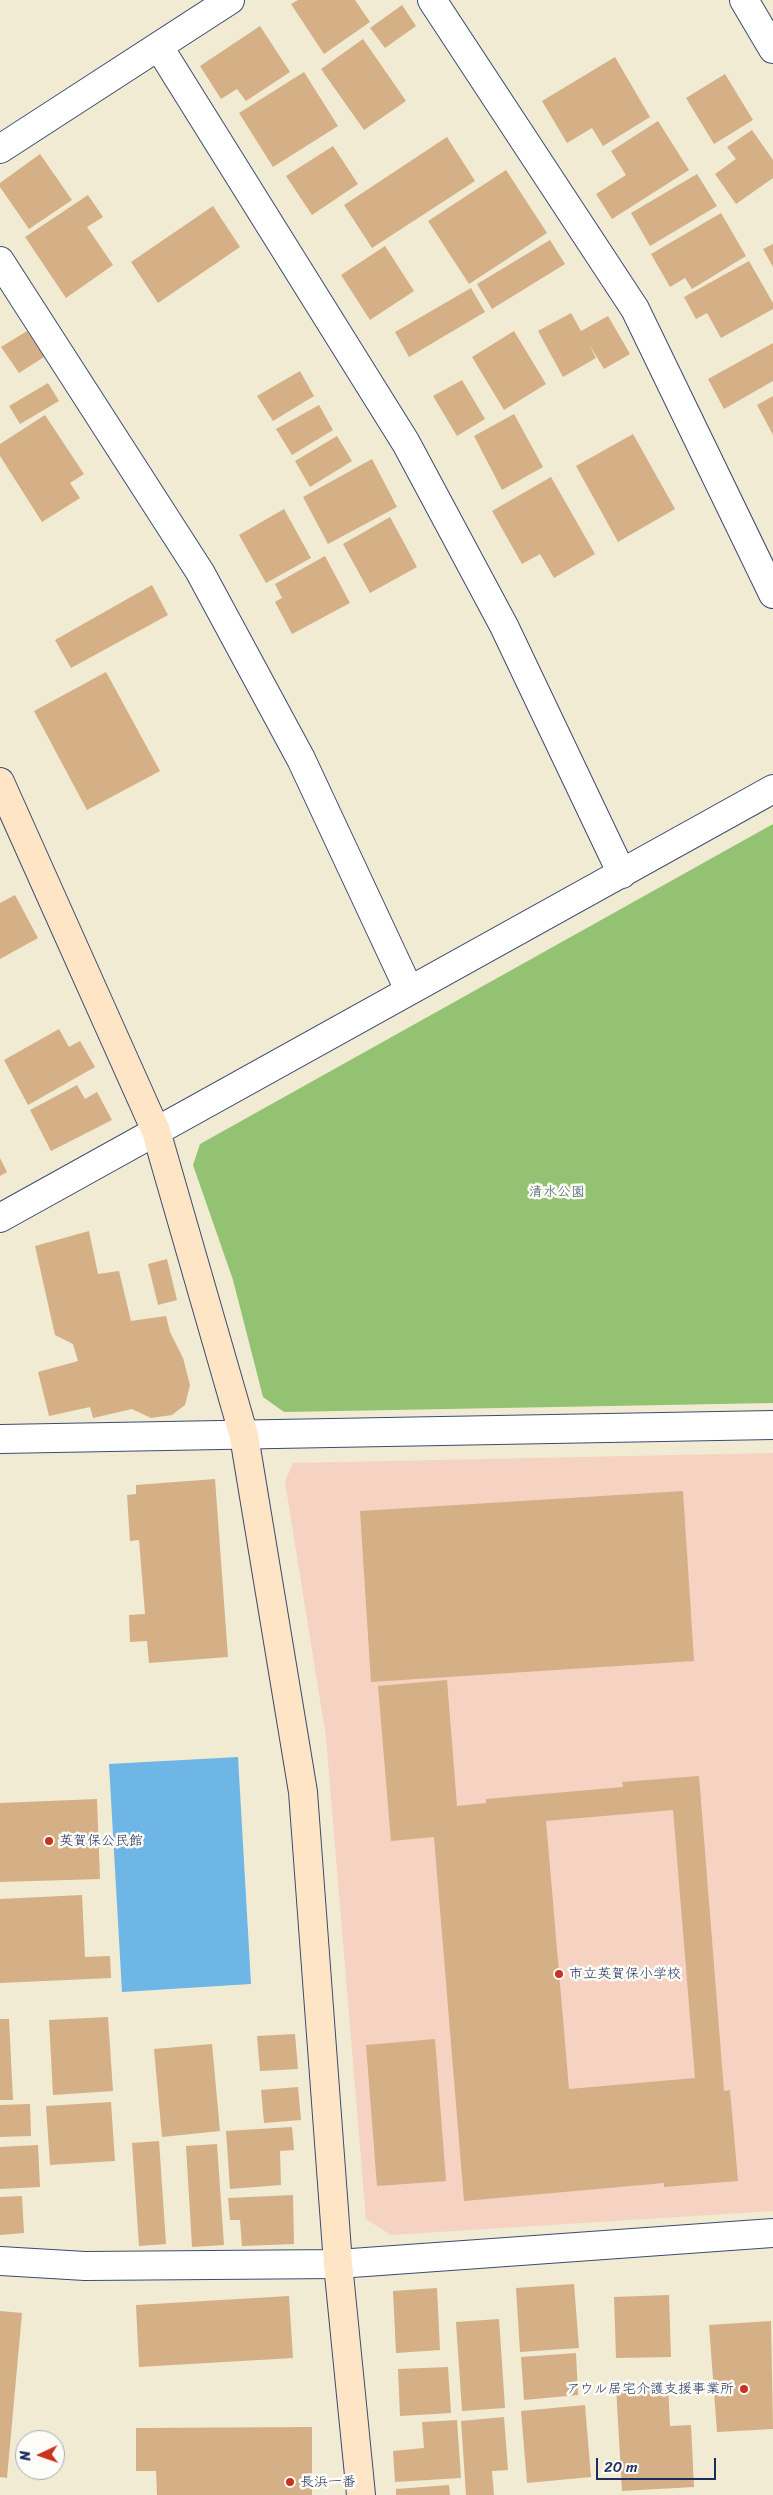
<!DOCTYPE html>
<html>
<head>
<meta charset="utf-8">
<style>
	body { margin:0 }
	#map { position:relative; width:773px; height:2495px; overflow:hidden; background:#f1ebd3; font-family:Sriracha,sans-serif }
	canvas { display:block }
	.north { position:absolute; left:15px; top:2430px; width:50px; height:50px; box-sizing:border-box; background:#fdfcf7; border:1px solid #a3aaba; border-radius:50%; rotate:267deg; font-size:14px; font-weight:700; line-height:20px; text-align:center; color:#1b2f5e }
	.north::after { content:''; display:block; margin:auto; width:18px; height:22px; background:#c8321e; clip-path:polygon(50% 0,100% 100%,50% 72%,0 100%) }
	.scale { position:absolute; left:596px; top:2458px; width:120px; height:22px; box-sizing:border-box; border:2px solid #1b2f5e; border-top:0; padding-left:6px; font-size:15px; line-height:18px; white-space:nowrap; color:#1b2f5e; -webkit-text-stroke:4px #fdfcf7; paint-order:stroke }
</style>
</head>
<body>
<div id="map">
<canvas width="773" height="2495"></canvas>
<div class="north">N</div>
<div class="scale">20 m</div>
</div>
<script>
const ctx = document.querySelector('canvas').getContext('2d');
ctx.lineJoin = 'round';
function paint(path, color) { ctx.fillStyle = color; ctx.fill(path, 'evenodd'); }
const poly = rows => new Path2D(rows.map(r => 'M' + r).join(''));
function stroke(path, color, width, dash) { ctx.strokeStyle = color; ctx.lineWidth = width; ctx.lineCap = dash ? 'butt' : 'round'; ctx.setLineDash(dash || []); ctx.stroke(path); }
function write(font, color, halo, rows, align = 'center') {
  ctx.font = font + ' Sriracha,"Klee One",sans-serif'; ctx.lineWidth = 5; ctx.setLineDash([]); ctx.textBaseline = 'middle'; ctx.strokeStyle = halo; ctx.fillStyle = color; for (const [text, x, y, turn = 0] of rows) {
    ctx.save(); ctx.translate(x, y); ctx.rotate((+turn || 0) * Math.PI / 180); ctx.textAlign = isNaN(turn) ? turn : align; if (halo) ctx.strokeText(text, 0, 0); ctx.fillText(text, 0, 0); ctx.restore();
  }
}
const built = poly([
	[773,1453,773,2211,391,2235,366,2219,326,1737,285,1482,293,1463]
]);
const green = poly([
	[773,824,773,1403,284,1412,263,1397,233,1280,193,1165,200,1144]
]);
const water = poly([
	[238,1757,251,1984,122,1992,109,1764]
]);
const building = poly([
	[298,0,355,0,370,22,324,54,291,4],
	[402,5,416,26,385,48,370,28],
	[260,26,290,72,246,101,237,89,221,99,200,66],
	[363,39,406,101,364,130,321,69],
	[615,57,650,117,603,146,592,128,567,143,542,101],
	[304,72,338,126,273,167,239,113],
	[725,74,753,120,714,144,686,98],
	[658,121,689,170,612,219,596,194,626,175,611,151],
	[752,130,773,160,773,178,736,204,715,174,736,159,727,147],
	[447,137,475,181,372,248,344,205],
	[333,146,358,184,312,215,286,176],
	[40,154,72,200,29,229,0,187,0,183],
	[506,170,547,233,469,284,428,221],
	[697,174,717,206,650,246,631,213],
	[88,195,103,217,87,227,113,265,66,298,25,237],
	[213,206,240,247,158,303,131,262],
	[721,213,746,256,692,289,685,278,670,287,651,254],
	[550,240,565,264,492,309,477,284],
	[773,244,773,267,763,249],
	[385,246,414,291,370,320,341,275],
	[749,261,773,303,773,309,721,338,707,313,696,319,684,297],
	[471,288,485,312,409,357,395,332],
	[571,313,581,331,608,316,630,354,604,369,589,344,596,358,563,377,538,331],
	[27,331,44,357,19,373,1,347],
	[514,331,546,384,504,410,472,357],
	[773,343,773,381,724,409,708,379],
	[300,371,314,396,273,421,257,396],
	[462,380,485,419,457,436,433,396],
	[48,383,59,401,20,424,9,406],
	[773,396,773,435,757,405],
	[319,405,333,430,292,455,276,429],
	[514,414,543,467,502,490,474,436],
	[45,415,84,474,70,483,80,498,42,522,0,456,0,444],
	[633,434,675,509,618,542,576,466],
	[337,436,352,461,310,487,295,461],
	[372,459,397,507,328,544,303,497],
	[551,477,595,554,554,578,540,554,522,564,492,511],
	[284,509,311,558,266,583,239,535],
	[390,517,417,567,370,593,343,544],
	[325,556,350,603,292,634,275,602,282,598,275,584],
	[152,585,168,615,71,668,55,640],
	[106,672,160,771,87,810,34,711],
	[15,895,38,938,0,959,0,903],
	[59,1029,69,1047,80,1041,95,1067,28,1105,4,1060],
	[77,1085,85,1099,97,1092,112,1120,51,1151,30,1110],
	[0,1158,7,1172,0,1176],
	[89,1231,98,1274,119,1271,131,1321,166,1316,170,1332,183,1358,190,1385,185,1405,172,1415,151,1418,132,1409,93,1418,90,1407,49,1416,38,1372,78,1361,73,1344,55,1335,35,1246],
	[167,1259,177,1300,158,1305,148,1264],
	[215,1479,228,1657,149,1663,147,1641,130,1642,129,1615,145,1614,139,1540,130,1541,127,1495,136,1494,136,1485],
	[683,1491,694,1661,371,1682,360,1511],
	[447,1680,457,1806,486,1803,486,1799,623,1787,622,1782,699,1776,724,2091,730,2090,738,2181,664,2187,664,2183,464,2201,434,1837,391,1841,378,1686],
	[673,1810,695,2078,569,2089,546,1821],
	[97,1799,100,1879,0,1882,0,1803],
	[82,1895,85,1957,110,1956,111,1978,0,1983,0,1899],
	[108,2017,113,2091,53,2095,49,2020],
	[0,2019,9,2019,13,2100,0,2100],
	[295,2034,298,2069,260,2071,257,2036],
	[435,2039,446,2181,377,2186,366,2045],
	[212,2044,220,2131,162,2137,154,2049],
	[298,2087,301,2120,264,2123,261,2090],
	[111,2102,115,2161,50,2165,46,2106],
	[30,2104,31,2136,0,2137,0,2105],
	[292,2127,294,2150,280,2151,281,2185,230,2189,226,2131],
	[159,2141,166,2244,139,2246,132,2143],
	[217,2144,224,2245,192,2247,186,2146],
	[38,2145,40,2187,0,2189,0,2147],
	[293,2195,294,2244,242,2246,240,2220,230,2220,228,2198],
	[22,2196,24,2233,0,2235,0,2197],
	[574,2284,579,2348,520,2352,516,2288],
	[437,2288,440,2350,396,2353,393,2291],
	[669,2295,671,2357,616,2358,614,2297],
	[289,2296,293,2358,139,2367,136,2305],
	[0,2311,22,2313,7,2478,0,2477],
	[499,2319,505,2408,462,2411,456,2322],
	[771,2321,773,2429,717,2432,709,2325],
	[576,2353,578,2395,524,2400,521,2357],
	[448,2367,451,2413,400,2416,398,2369],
	[668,2384,670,2426,691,2425,694,2487,622,2491,616,2386],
	[585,2405,591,2477,527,2483,521,2411],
	[504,2417,508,2470,492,2471,494,2495,466,2495,461,2421],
	[457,2420,461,2478,395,2482,393,2451,424,2448,422,2422],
	[312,2427,312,2495,157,2495,156,2471,136,2471,136,2428],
	[449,2485,450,2495,396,2495,396,2489]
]);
const street = poly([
	[432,0,635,309,773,594],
	[744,0,773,49],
	[159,47,406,443,504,626,622,874],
	[0,149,230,0],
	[0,261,200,572,301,759,409,990],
	[0,1218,773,789],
	[0,1439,773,1425],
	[0,2261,85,2266,338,2264,773,2233]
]);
const secondary = poly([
	[0,782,156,1131,244,1436,303,1792,338,2264,361,2495]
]);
const markers = [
	[49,1841,5,"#c8321e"],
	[559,1974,5,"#c8321e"],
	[744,2389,5,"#c8321e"],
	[290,2482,5,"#c8321e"]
];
const parkNames = [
	["清水公園",557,1192]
];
const poiNames = [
	["英賀保公民館",59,1841],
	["市立英賀保小学校",569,1974],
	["アウル居宅介護支援事業所",734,2389,"right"],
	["長浜一番",300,2482]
];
paint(built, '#f5d2c2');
paint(green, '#93c372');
paint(water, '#6db6e5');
paint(building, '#d5af86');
stroke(street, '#3b4b70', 30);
stroke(secondary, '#3b4b70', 30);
stroke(street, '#fff', 28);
stroke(secondary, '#fee5c5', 28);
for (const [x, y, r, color] of markers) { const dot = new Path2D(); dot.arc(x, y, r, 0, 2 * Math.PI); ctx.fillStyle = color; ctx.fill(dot); stroke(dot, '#fdfcf7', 2); }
write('14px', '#3f5b64', '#fdfcf7', parkNames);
write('14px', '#1b2f5e', '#fdfcf7', poiNames, 'left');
</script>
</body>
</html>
